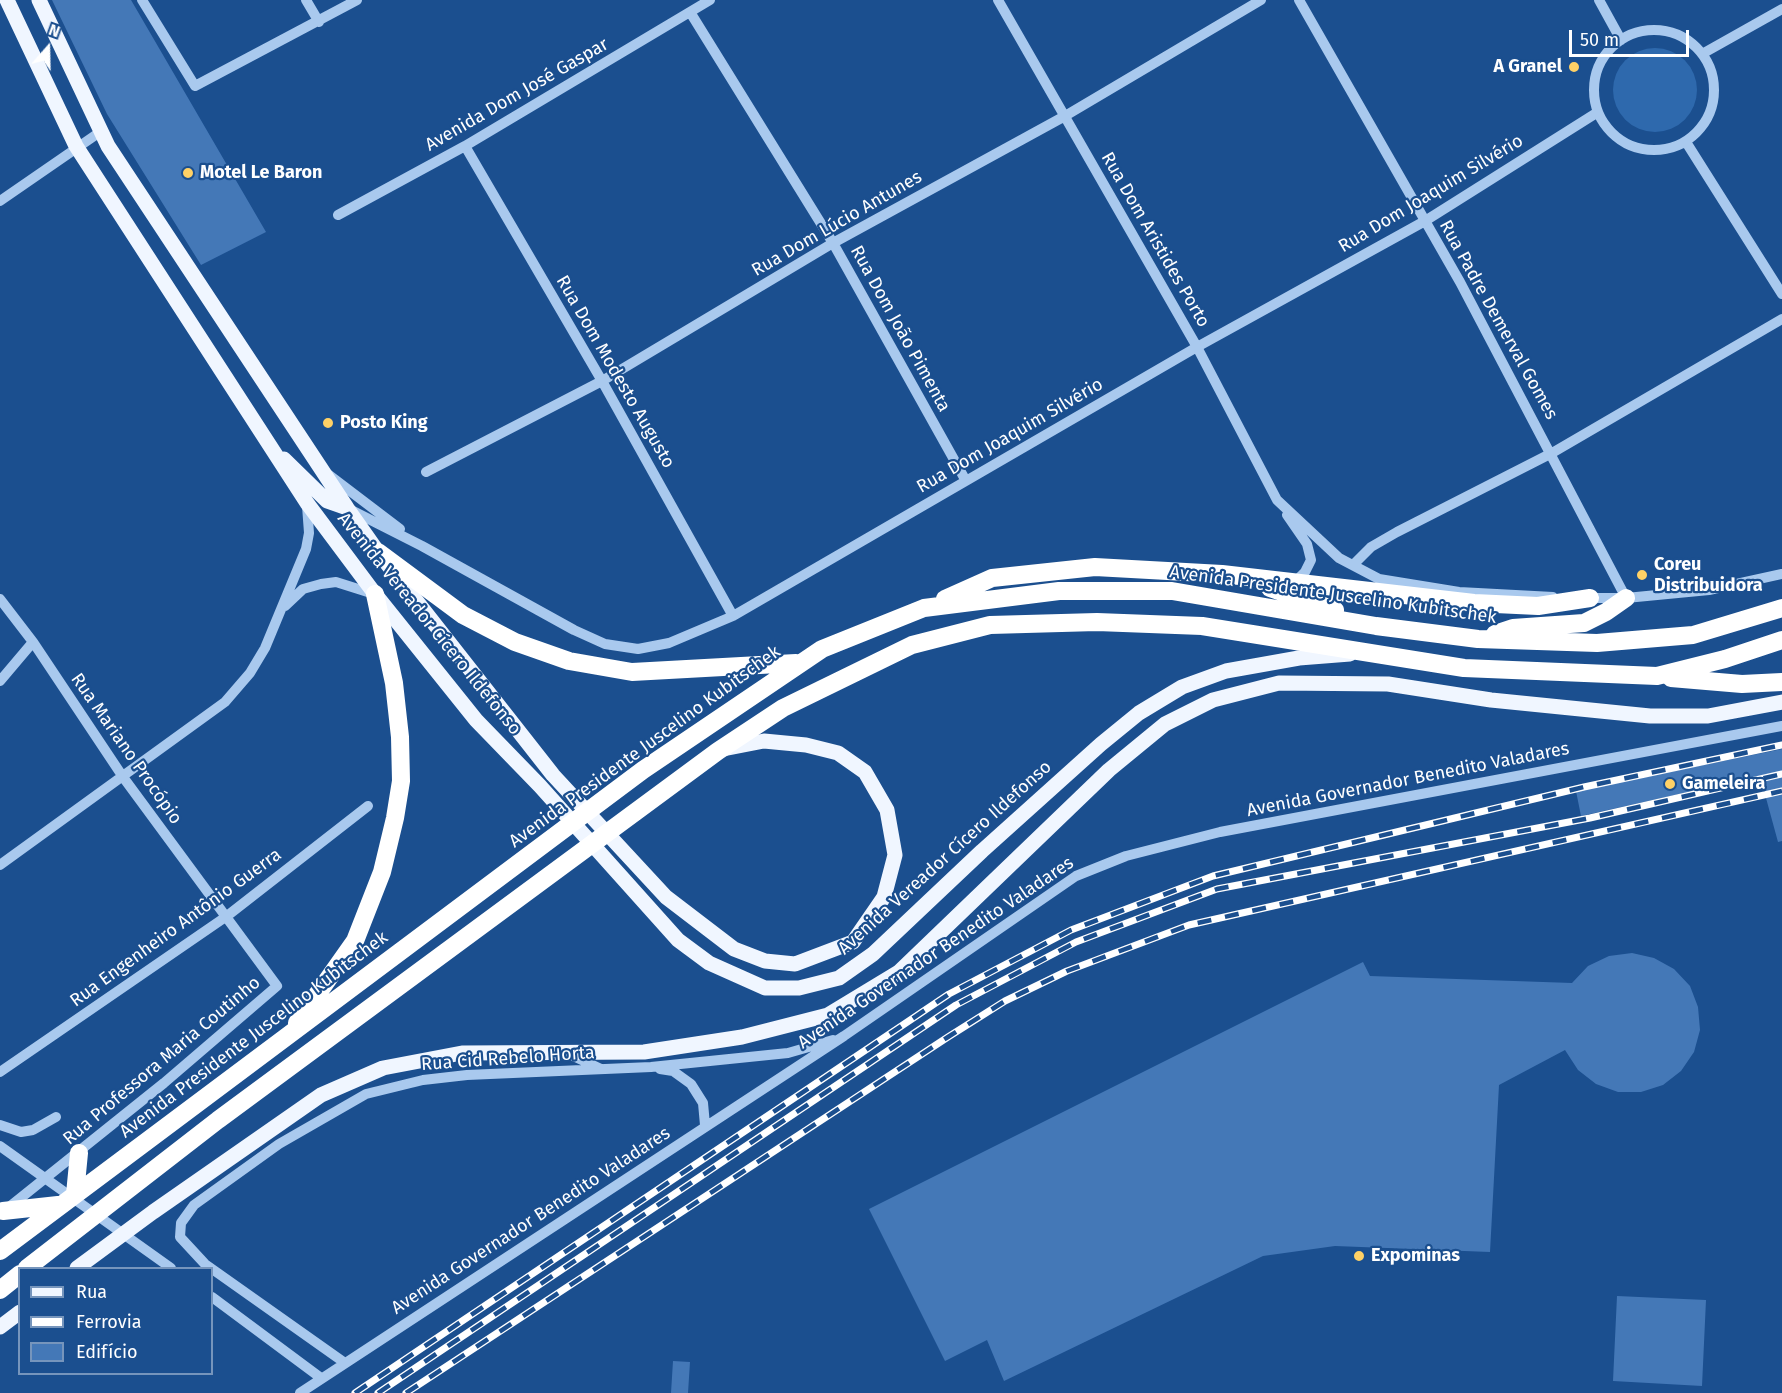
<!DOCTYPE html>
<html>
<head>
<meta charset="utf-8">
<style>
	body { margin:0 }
	#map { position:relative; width:1782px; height:1393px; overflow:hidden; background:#1b4f8f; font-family:"Fira Sans",sans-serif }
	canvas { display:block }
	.legend { position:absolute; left:18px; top:1267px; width:195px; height:108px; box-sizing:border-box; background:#1b4f8f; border:2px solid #7695bc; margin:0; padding:8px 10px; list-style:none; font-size:18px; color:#fff }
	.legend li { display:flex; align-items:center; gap:12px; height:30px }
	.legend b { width:30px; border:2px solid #7695bc }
	.north { position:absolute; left:18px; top:18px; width:60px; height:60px; -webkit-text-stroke:4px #1b4f8f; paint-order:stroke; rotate:20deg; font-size:16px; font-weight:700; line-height:24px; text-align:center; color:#fff }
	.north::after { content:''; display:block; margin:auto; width:21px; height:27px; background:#fff; clip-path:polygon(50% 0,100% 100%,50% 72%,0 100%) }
	.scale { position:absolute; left:1569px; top:30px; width:120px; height:27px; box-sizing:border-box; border:3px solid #fff; border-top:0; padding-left:8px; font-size:18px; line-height:21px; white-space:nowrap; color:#fff; -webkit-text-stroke:4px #1b4f8f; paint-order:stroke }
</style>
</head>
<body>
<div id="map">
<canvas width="1782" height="1393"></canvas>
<ul class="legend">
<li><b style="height:8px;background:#f0f6ff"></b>Rua</li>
<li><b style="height:8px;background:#fff"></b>Ferrovia</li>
<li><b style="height:16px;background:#4478b7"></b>Edifício</li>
</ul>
<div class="north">N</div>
<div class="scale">50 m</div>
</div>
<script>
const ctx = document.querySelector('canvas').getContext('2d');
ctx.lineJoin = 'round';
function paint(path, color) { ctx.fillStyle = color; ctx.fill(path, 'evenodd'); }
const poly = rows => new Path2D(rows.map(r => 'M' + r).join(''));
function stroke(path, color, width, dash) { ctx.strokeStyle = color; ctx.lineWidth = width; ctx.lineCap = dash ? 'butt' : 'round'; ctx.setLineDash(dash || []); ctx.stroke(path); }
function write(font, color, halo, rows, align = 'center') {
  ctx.font = font + ' "Fira Sans",sans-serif'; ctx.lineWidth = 4.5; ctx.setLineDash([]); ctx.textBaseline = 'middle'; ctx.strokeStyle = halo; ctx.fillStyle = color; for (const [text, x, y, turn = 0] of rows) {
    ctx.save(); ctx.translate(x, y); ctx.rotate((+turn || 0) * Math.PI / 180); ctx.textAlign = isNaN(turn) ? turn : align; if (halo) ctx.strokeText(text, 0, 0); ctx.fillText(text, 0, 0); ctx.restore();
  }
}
const green = poly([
	'1613 90a42 42 0 1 1 84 0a42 42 0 1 1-84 0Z'
]);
const building = poly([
	[52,0,131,0,266,232,201,265,107,114],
	[1782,749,1782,841,1778,842,1760,776,1581,816,1576,791],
	[1632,953,1654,958,1674,969,1690,986,1698,1007,1700,1030,1694,1052,1681,1071,1663,1085,1641,1092,1618,1092,1596,1084,1578,1070,1565,1050,1499,1085,1490,1252,1335,1246,1263,1256,1004,1381,987,1340,945,1361,869,1209,1363,962,1370,976,1572,983,1588,966,1609,956],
	[1617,1296,1706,1300,1702,1386,1613,1381],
	[673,1361,690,1362,688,1393,671,1393]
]);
const minor = poly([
	[142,0,195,86,357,0],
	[306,0,319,22],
	[998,0,1197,347,1277,500,1339,558,1379,579,1459,592,1553,597],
	[1299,0,1460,282,1626,598],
	[1599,0,1621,40],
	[690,12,833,243,966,481],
	'1594 90a60 60 0 1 1 120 0a60 60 0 1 1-120 0Z',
	[1702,54,1782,9],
	[1686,142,1782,294],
	[465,146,602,381,733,616],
	[0,201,100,132],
	[338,215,465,146,710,0],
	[426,472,602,381,833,243,1065,116,1261,0],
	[329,475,400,529],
	[349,509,422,546,574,630,605,644,638,649,669,643,733,616,1197,347,1425,221,1598,112],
	[1287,515,1307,544,1311,560,1305,572,1295,582],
	[1353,565,1371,547,1397,532,1552,453,1782,319],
	[1587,598,1626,598,1709,590,1782,574],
	[0,599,33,642,123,777,277,986,164,1083,8,1208],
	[285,606,303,589,321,584,336,582,374,594],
	[0,681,33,642],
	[0,865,225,702,250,673,265,648,306,549,309,533,307,506],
	[569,1054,601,1069],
	[660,1069,673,1071,691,1084,703,1103,705,1125],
	[0,1072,227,916,368,806],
	[0,1125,21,1132,33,1130,56,1117],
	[0,1146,171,1268],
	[212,1297,321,1378],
	[345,1363,205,1264,180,1237,181,1223,194,1205,279,1144,366,1094,423,1080,467,1075,651,1067,788,1053,833,1040],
	[300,1393,844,1036,1076,876,1126,856,1220,832,1782,726]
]);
const major = poly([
	[7,0,76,146,307,503,375,594,476,720,540,786,678,940,709,963,765,988,799,988,839,978,873,954,982,851,1101,744,1139,713,1182,687,1226,671,1299,658,1350,654],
	[39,0,108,146,347,508,378,552,553,775,666,897,734,949,765,961,795,964,853,942,884,897,895,855,887,810,865,772,838,753,806,745,764,741,723,749],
	[284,459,327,501,347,508],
	[77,1268,153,1212,321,1095,383,1068,462,1053,644,1052,742,1037,828,1015,899,972,1109,770,1165,724,1213,700,1279,683,1388,684,1491,700,1650,716,1708,716,1782,702],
	[0,1327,20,1312]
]);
const highway = poly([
	[378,552,463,615,515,642,569,661,632,672,796,663],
	[1270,588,1335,610],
	[945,599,992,578,1095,567,1222,574,1474,603,1538,606,1590,598],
	[1495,634,1513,628,1584,623,1606,612,1626,598],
	[1671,678,1742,684,1782,682],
	[297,1023,355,941,382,872,395,818,401,781,400,737,394,683,375,594],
	[75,1194,79,1153],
	[3,1211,58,1205],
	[0,1251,643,770,822,649,924,608,1059,591,1172,591,1376,626,1478,639,1597,643,1693,635,1782,608],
	[27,1268,218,1120,718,751,783,708,912,645,990,625,1097,622,1202,626,1464,668,1657,676,1725,659,1782,640],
	[0,1290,20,1274]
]);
const rail = poly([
	[355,1393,949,994,1071,930,1213,876,1584,787,1782,745],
	[378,1393,956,1005,1076,942,1217,889,1590,818,1782,774],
	[406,1393,948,1037,1005,1001,1067,971,1189,925,1782,791]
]);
const markers = [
	[1574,67,6,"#ffd166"],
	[188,173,6,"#ffd166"],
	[328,423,6,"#ffd166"],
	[1642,575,6,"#ffd166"],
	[1670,784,6,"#ffd166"],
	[1359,1256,6,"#ffd166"]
];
const poiNames = [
	["A Granel",1562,67,"right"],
	["Motel Le Baron",200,173],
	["Posto King",340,423],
	["Coreu",1654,565],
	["Distribuidora",1654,586],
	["Gameleira",1682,784],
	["Expominas",1371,1256]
];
const streetNames = [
	["Avenida Dom José Gaspar",517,95,-30],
	["Rua Dom Joaquim Silvério",1431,194,-31],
	["Rua Dom Lúcio Antunes",837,224,-30],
	["Rua Dom Aristides Porto",1155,240,60],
	["Rua Padre Demerval Gomes",1498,320,61],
	["Rua Dom João Pimenta",900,329,61],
	["Rua Dom Modesto Augusto",615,372,60],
	["Rua Dom Joaquim Silvério",1010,436,-30],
	["Avenida Presidente Juscelino Kubitschek",1333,595,8],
	["Avenida Vereador Cícero Ildefonso",429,624,51],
	["Avenida Presidente Juscelino Kubitschek",645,747,-36],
	["Rua Mariano Procópio",126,749,55],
	["Avenida Governador Benedito Valadares",1408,780,-11],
	["Avenida Vereador Cícero Ildefonso",945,858,-42],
	["Rua Engenheiro Antônio Guerra",176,928,-36],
	["Avenida Governador Benedito Valadares",936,953,-34],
	["Avenida Presidente Juscelino Kubitschek",254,1035,-37],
	["Rua Cid Rebelo Horta",508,1059,-4],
	["Rua Professora Maria Coutinho",162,1061,-40],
	["Avenida Governador Benedito Valadares",531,1221,-33]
];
paint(green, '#2e69ad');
paint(building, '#4478b7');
stroke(minor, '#a9c9ee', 10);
stroke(major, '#f0f6ff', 15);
stroke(highway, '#fff', 18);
stroke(rail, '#fff', 7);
stroke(rail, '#1b4f8f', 4.5, [14]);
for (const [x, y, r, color] of markers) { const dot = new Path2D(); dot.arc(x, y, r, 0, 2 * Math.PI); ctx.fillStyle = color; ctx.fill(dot); stroke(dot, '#1b4f8f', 2); }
write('bold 18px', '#fff', '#1b4f8f', poiNames, 'left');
write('18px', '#fff', '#1b4f8f', streetNames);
</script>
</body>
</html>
